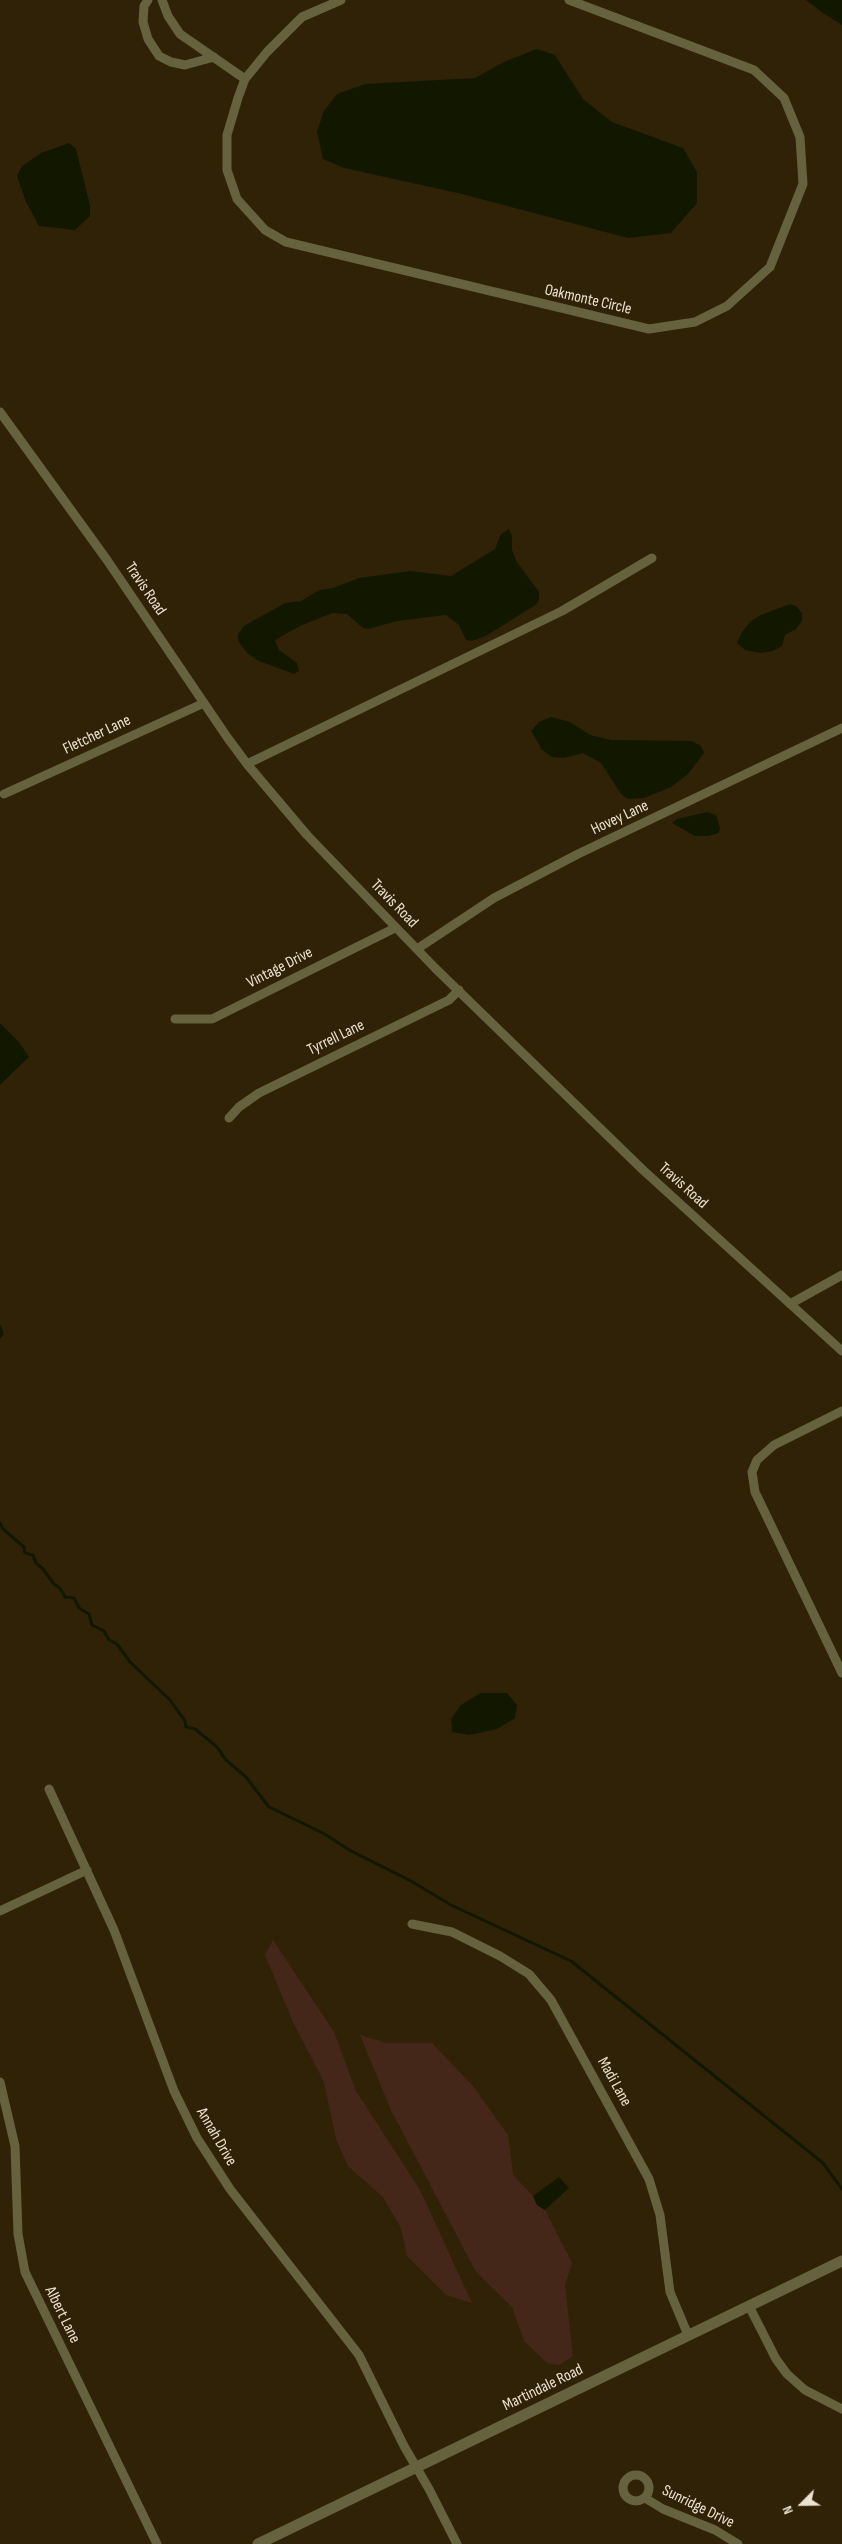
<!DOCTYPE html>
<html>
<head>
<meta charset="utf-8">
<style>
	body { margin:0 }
	#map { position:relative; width:842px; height:2544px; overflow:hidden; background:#302207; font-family:"Sofia Sans Condensed",sans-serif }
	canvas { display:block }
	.north { position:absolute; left:777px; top:2479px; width:50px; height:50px; -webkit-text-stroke:4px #302207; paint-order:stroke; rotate:247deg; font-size:14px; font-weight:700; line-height:20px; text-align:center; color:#ebe2d2 }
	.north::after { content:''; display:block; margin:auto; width:18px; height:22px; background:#ebe2d2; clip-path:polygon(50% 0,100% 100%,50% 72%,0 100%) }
</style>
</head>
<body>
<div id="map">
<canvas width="842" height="2544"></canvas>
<div class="north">N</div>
</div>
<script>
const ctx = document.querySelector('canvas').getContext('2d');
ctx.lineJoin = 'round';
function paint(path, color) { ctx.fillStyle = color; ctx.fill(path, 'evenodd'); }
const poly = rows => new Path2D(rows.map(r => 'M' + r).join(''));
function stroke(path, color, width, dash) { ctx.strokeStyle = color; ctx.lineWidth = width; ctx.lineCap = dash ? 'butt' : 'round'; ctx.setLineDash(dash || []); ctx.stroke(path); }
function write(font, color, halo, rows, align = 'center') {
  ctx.font = font + ' "Sofia Sans Condensed",sans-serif'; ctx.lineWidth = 4; ctx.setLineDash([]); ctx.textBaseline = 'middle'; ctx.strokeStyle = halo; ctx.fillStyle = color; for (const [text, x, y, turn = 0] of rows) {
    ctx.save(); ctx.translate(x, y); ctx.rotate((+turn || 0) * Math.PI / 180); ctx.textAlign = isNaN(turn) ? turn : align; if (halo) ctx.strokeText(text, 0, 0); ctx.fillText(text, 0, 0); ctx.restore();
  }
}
const green = poly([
	[273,1940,334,2032,356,2091,420,2190,472,2303,446,2295,407,2256,401,2228,383,2197,348,2166,336,2139,324,2082,293,2022,265,1955],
	[360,2035,386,2043,432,2043,473,2086,508,2135,513,2175,533,2196,537,2205,545,2210,572,2263,565,2285,573,2356,559,2365,547,2363,524,2341,512,2307,476,2272,391,2110]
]);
const water = poly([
	[806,0,842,0,842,25,823,13],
	[537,49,555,55,583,99,612,122,683,148,697,172,697,203,671,233,628,238,462,194,344,168,323,159,317,131,324,111,337,94,365,84,475,78,506,61],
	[69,143,76,149,90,205,90,216,75,230,39,226,26,202,17,176,22,166,41,153],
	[509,529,512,536,512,550,517,562,539,592,539,600,537,604,486,636,472,641,466,640,459,625,446,615,397,621,368,629,363,628,347,614,333,613,302,625,275,640,279,650,297,663,299,671,294,674,259,661,248,654,238,641,238,634,244,626,285,603,301,601,319,590,333,588,359,578,410,571,451,576,495,549,501,534],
	[790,604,796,606,802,613,802,621,796,629,785,635,782,646,773,651,760,653,745,650,737,643,742,632,751,621,761,615],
	[551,717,570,722,590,735,611,740,692,741,701,746,704,753,688,774,671,787,644,798,628,799,621,794,601,763,583,753,564,758,552,757,542,750,531,731,539,722],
	[707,812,716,815,720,828,719,833,708,836,695,836,672,823,677,819],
	[0,1023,19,1042,29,1057,0,1085],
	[480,1693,507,1693,517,1705,515,1718,497,1729,469,1735,452,1732,451,1719,461,1705],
	[559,2177,569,2188,545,2210,537,2205,533,2196]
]);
const stream = poly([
	[0,1327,2,1334,0,1337],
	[0,1523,3,1529,24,1547,25,1553,33,1555,36,1563,43,1569,54,1584,60,1588,65,1597,74,1598,79,1608,89,1614,92,1625,104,1631,109,1640,117,1644,130,1662,170,1700,185,1721,186,1727,195,1729,217,1747,226,1760,246,1777,269,1807,323,1833,351,1851,411,1881,451,1905,571,1961,823,2163,842,2189]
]);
const minor = poly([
	[148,0,144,6,143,22,148,39,159,56,171,62,185,65,214,57],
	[162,0,168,16,180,34,245,79],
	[341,0,302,17,267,52,245,79,238,98,227,135,227,170,237,199,265,230,286,242,649,329,695,322,727,306,770,267,803,184,800,137,784,98,754,70,569,0],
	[0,412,107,560,227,737,247,764,307,835,435,968,643,1170,842,1351],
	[247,764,562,611,652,558],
	[4,794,204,703],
	[417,949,494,898,578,854,842,728],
	[175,1019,212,1019,395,928],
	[229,1118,239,1107,259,1093,449,1000,459,990],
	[790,1304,842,1275],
	[842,1411,774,1445,757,1460,752,1472,755,1492,842,1673],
	[49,1789,114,1930,174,2091,197,2138,230,2189,359,2355,404,2446,429,2489,457,2544],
	[0,1911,87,1870],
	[412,1924,452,1932,500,1956,529,1974,551,2000,649,2179,660,2215,670,2292,688,2335],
	[0,2082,15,2146,18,2234,25,2272,157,2544],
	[749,2306,776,2359,787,2374,805,2390,842,2409],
	'623 2488a13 13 0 1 1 26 0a13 13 0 1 1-26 0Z',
	[645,2498,663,2509,715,2530,738,2544]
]);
const tertiary = poly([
	[258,2544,842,2261]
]);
const streetNames = [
	["Oakmonte Circle",588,300,13],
	["Travis Road",145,589,56],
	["Fletcher Lane",97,735,-25],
	["Hovey Lane",620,818,-25],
	["Travis Road",394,904,46],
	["Vintage Drive",280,968,-27],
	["Tyrrell Lane",336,1038,-26],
	["Travis Road",683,1186,42],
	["Madi Lane",614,2082,61],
	["Annah Drive",216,2137,60],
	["Albert Lane",62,2315,64],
	["Martindale Road",543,2388,-26],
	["Sunridge Drive",698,2507,26]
];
paint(green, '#45271a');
paint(water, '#121800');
stroke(stream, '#121800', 3);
stroke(minor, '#66623d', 9);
stroke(tertiary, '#66623d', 11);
write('16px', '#ebe2d2', '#302207', streetNames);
</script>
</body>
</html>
